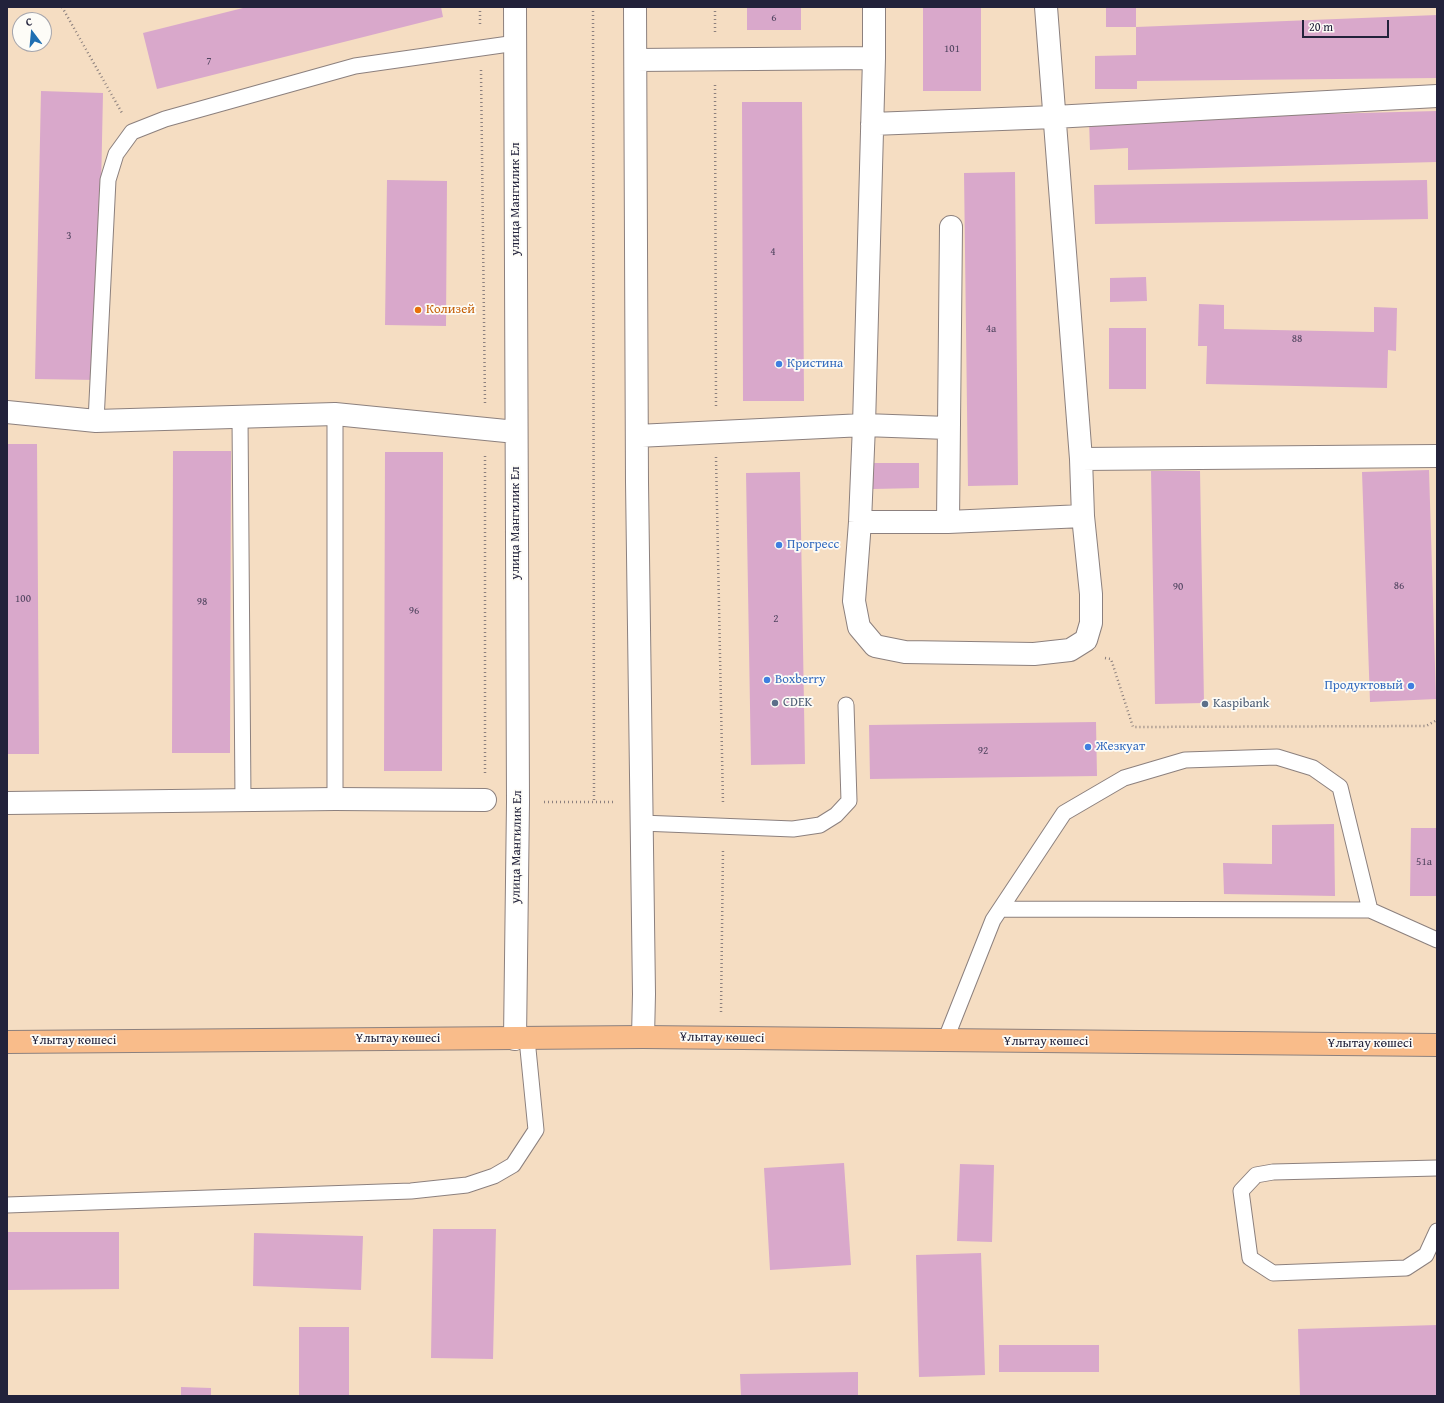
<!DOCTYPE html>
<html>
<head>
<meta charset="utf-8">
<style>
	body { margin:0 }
	#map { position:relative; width:1444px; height:1403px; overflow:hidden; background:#f5ddc2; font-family:"Gentium Book Plus",serif }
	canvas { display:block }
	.frame { position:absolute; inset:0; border:8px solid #22223b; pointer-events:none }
	.north { position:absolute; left:12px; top:12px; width:40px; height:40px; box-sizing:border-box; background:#fdfcf7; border:1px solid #a5a5ac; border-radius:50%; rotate:344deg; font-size:11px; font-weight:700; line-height:16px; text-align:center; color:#22223b }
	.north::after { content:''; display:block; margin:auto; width:14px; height:18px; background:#1f6fb2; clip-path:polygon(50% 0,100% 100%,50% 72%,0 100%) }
	.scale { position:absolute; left:1302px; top:20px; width:87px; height:18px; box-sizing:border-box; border:2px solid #22223b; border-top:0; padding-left:5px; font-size:12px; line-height:14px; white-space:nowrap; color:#22223b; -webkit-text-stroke:3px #fdfcf7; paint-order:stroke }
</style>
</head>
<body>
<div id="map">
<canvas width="1444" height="1403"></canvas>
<div class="frame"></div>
<div class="north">С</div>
<div class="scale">20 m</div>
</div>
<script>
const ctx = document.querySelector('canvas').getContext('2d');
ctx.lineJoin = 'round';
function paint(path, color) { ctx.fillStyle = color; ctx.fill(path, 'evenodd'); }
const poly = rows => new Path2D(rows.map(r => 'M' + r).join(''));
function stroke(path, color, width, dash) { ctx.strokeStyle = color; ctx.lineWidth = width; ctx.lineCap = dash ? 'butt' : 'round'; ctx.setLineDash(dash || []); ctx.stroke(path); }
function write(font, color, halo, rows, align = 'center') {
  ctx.font = font + ' "Gentium Book Plus",serif'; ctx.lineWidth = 3.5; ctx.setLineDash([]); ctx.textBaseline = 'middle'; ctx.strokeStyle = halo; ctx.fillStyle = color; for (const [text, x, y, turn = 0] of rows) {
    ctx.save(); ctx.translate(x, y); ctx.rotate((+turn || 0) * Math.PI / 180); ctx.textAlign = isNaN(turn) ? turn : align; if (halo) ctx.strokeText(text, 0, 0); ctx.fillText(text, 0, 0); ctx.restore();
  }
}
const building = poly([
	[247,7,441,7,443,17,157,89,143,33],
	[747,7,801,7,801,30,747,30],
	[923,7,981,7,981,91,923,91],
	[1106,7,1136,7,1136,27,1437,15,1437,78,1137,81,1137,89,1095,89,1095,56,1136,55,1136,27,1106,27],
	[41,91,103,93,97,380,35,379],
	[742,102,802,102,804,401,743,401],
	[1437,111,1437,162,1128,170,1128,148,1090,150,1089,120],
	[1015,172,1018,485,968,486,964,173],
	[387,180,447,181,446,326,385,325],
	[1427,180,1428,219,1095,224,1094,185],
	[1146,277,1147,301,1110,302,1110,278],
	[1199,304,1224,305,1224,329,1374,332,1374,307,1397,308,1396,351,1388,350,1387,388,1206,384,1207,346,1198,346],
	[1109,328,1146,328,1146,389,1109,389],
	[7,444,37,444,39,754,7,754],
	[173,451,231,451,230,753,172,753],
	[385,452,443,452,442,771,384,771],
	[872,463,919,463,919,488,873,489],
	[1429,470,1436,699,1370,702,1362,472],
	[1151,471,1200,471,1204,703,1155,704],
	[800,472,805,764,751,765,746,473],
	[1096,722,1097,776,870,779,869,725],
	[1334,824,1335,896,1224,894,1223,863,1272,864,1272,825],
	[1411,828,1437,828,1437,896,1410,896],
	[844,1163,851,1265,770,1270,764,1168],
	[960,1164,994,1165,992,1242,957,1241],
	[433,1229,496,1229,493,1359,431,1358],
	[7,1232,119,1232,119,1289,7,1290],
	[254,1233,363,1236,361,1290,253,1286],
	[981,1253,985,1375,919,1377,916,1255],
	[1437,1325,1437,1396,1300,1396,1298,1329],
	[299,1327,349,1327,349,1396,299,1396],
	[999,1345,1099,1345,1099,1372,999,1372],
	[858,1372,858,1396,741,1396,740,1374],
	[181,1387,211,1388,211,1396,181,1396]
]);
const path = poly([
	[62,7,122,113],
	[480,7,480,25],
	[593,7,594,802],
	[715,7,715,32],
	[481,70,485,403],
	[715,85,716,406],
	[716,457,723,804],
	[1105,658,1111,659,1133,727,1426,726,1437,720],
	[485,773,485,454],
	[544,802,614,802],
	[721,1012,723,849]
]);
const service = poly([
	[240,418,243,800],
	[96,421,108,180,116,154,132,132,165,119,355,66,516,43],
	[335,799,335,414],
	[641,823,793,829,820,825,836,815,849,801,846,705],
	[1001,909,1370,910],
	[945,1041,993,920,1064,813,1124,778,1185,760,1277,757,1313,768,1340,787,1370,910,1437,940],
	[1437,1168,1273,1172,1256,1175,1241,1191,1250,1258,1273,1273,1406,1268,1426,1255,1437,1231],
	[7,1205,411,1191,467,1185,494,1176,513,1165,536,1130,527,1039]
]);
const minor = poly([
	[635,7,637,482,644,994,643,1037],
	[874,58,864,425,860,522,854,601,859,627,875,646,905,652,1034,654,1070,650,1086,640,1091,623,1091,594,1083,516,1081,459,1046,7],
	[636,60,874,58,874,7],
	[872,124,1054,117,1437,96],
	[7,412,96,421,335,414,516,432],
	[637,436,864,425,948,428],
	[1081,459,1437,456],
	[860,522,948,522,1083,516],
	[948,522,951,227],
	[7,803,335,799,485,800],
	[515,1039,518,802,515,7]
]);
const primary = poly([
	[7,1042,643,1037,1437,1045]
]);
const markers = [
	[418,310,4,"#e8710a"],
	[779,364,4,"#3f7fe0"],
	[779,545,4,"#3f7fe0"],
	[767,680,4,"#3f7fe0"],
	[1411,686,4,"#3f7fe0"],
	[775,703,4,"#5c6f8a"],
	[1205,704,4,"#5c6f8a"],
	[1088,747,4,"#3f7fe0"]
];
const numberNames = [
	["6",774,18],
	["101",952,49],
	["7",209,61],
	["3",69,236],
	["4",773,252],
	["4а",991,329],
	["88",1297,339],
	["86",1399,586],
	["90",1178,587],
	["100",23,599],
	["98",202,602],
	["96",414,611],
	["2",776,619],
	["92",983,751],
	["51а",1424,862]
];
const streetNames = [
	["улица Мангилик Ел",516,199,-90],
	["улица Мангилик Ел",516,523,-90],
	["улица Мангилик Ел",517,847,-89],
	["Ұлытау көшесі",722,1038,1],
	["Ұлытау көшесі",398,1039],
	["Ұлытау көшесі",74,1041],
	["Ұлытау көшесі",1046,1042],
	["Ұлытау көшесі",1370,1044]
];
const foodNames = [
	["Колизей",426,310]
];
const shopNames = [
	["Кристина",787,364],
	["Прогресс",787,545],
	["Boxberry",775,680],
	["Продуктовый",1403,686,"right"],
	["Жезкуат",1096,747]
];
const serviceNames = [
	["CDEK",783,703],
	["Kaspibank",1213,704]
];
paint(building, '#d9a8cb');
stroke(service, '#8c807e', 17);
stroke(minor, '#8c807e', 24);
stroke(primary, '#8c807e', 24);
stroke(path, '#8c807e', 2.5, [1, 3]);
stroke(service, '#fff', 15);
stroke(minor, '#fff', 22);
stroke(primary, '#f9bc8a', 22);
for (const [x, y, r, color] of markers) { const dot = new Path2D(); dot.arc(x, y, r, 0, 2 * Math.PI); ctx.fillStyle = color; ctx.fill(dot); stroke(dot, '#fdfcf7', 1.5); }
write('11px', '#50445f', null, numberNames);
write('13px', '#22223b', '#fdfcf7', streetNames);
write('13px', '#c56008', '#fdfcf7', foodNames, 'left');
write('13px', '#366cbe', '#fdfcf7', shopNames, 'left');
write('13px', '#4e5e75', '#fdfcf7', serviceNames, 'left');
</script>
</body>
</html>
